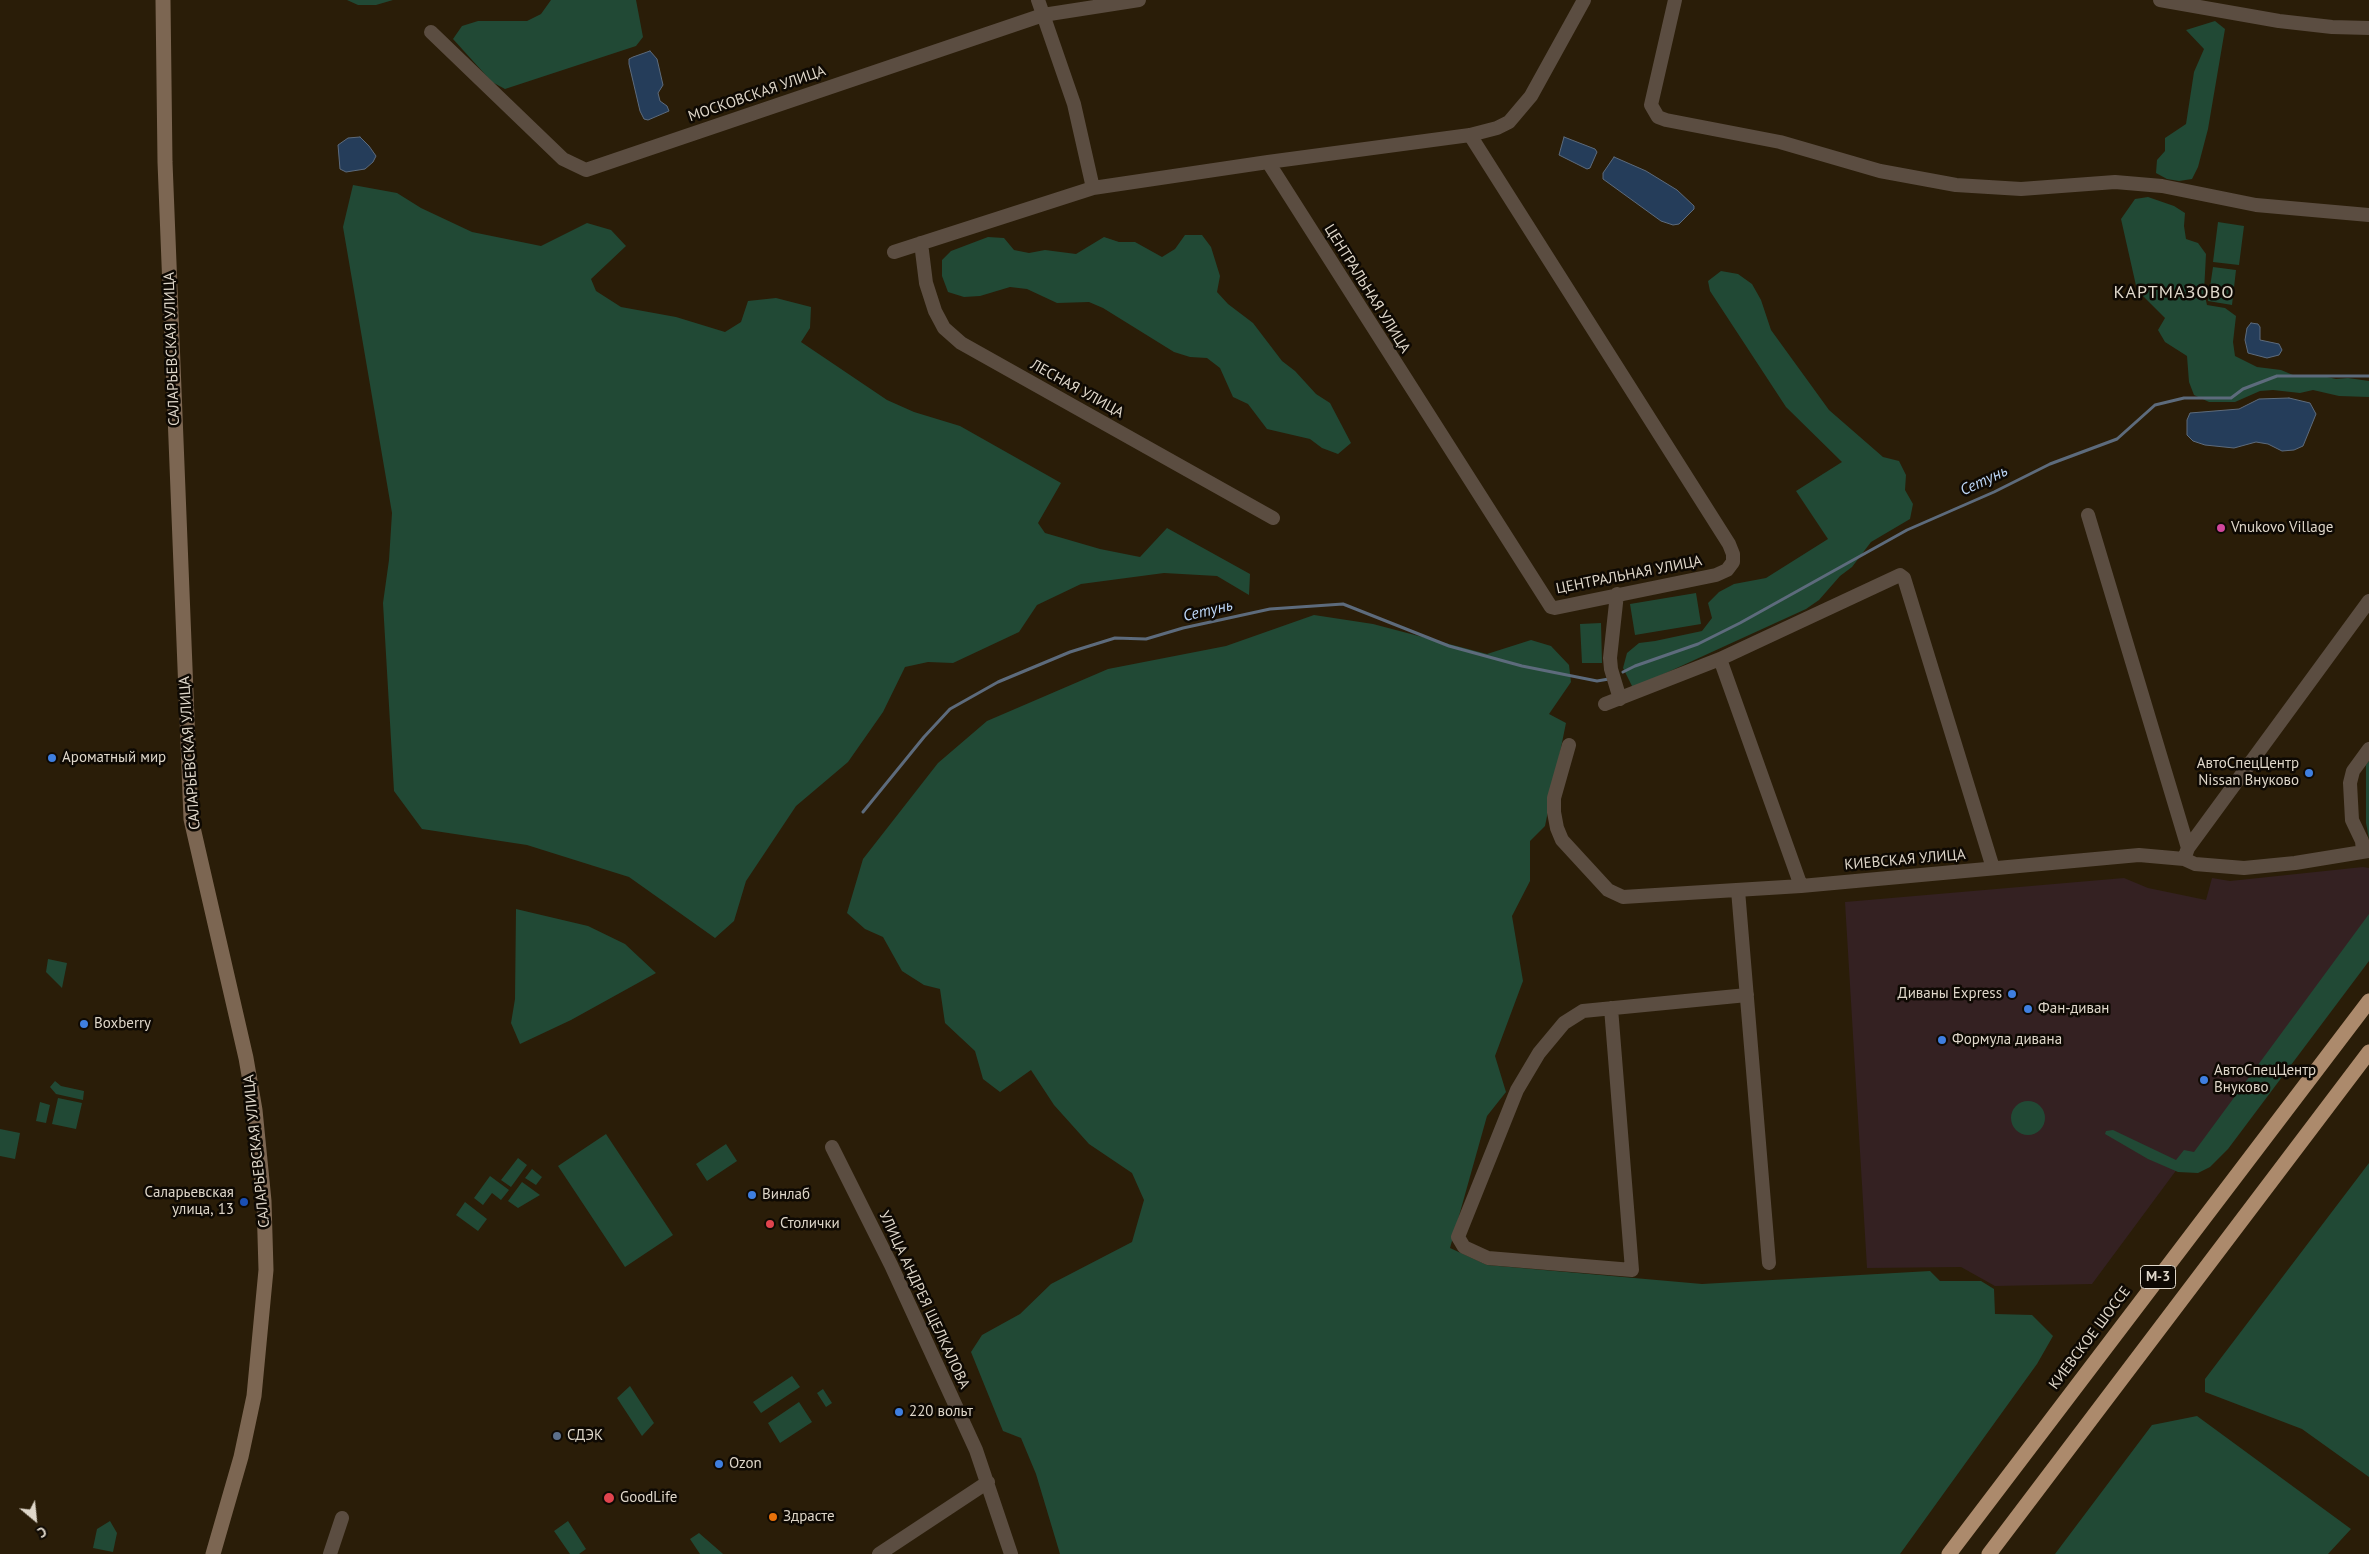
<!DOCTYPE html>
<html>
<head>
<meta charset="utf-8">
<style>
	body { margin:0 }
	#map { position:relative; width:2369px; height:1554px; overflow:hidden; background:#2a1d08; font-family:"PT Sans",sans-serif }
	canvas { display:block }
	.north { position:absolute; left:10px; top:1494px; width:50px; height:50px; -webkit-text-stroke:4px #0e0903; paint-order:stroke; rotate:152deg; font-size:14px; font-weight:700; line-height:20px; text-align:center; color:#dfd7ca }
	.north::after { content:''; display:block; margin:auto; width:18px; height:22px; background:#dfd7ca; clip-path:polygon(50% 0,100% 100%,50% 72%,0 100%) }
</style>
</head>
<body>
<div id="map">
<canvas width="2369" height="1554"></canvas>
<div class="north">С</div>
</div>
<script>
const ctx = document.querySelector('canvas').getContext('2d');
ctx.lineJoin = 'round';
function paint(path, color) { ctx.fillStyle = color; ctx.fill(path, 'evenodd'); }
const poly = rows => new Path2D(rows.map(r => 'M' + r).join(''));
function stroke(path, color, width, dash) { ctx.strokeStyle = color; ctx.lineWidth = width; ctx.lineCap = dash ? 'butt' : 'round'; ctx.setLineDash(dash || []); ctx.stroke(path); }
function write(font, color, halo, rows, align = 'center') {
  ctx.font = font + ' "PT Sans",sans-serif'; ctx.lineWidth = 5; ctx.setLineDash([]); ctx.textBaseline = 'middle'; ctx.strokeStyle = halo; ctx.fillStyle = color; for (const [text, x, y, turn = 0] of rows) {
    ctx.save(); ctx.translate(x, y); ctx.rotate((+turn || 0) * Math.PI / 180); ctx.textAlign = isNaN(turn) ? turn : align; if (halo) ctx.strokeText(text, 0, 0); ctx.fillText(text, 0, 0); ctx.restore();
  }
}
const commercial = poly([
	[2363,867,2369,868,2369,916,2195,1153,2189,1153,2092,1284,1995,1286,1961,1267,1867,1268,1845,902,2124,878,2148,888,2206,900,2212,878,2230,881]
]);
const green = poly([
	[347,0,393,0,376,5,358,5],
	[551,0,636,0,643,37,636,46,505,89,492,82,453,39,462,26,478,21,527,21,541,14],
	[2215,21,2225,29,2208,129,2198,167,2192,179,2179,181,2167,179,2156,173,2157,160,2165,151,2165,138,2186,124,2194,72,2204,49,2186,30],
	[353,185,397,193,421,208,472,232,541,246,587,223,611,230,626,246,591,279,596,291,621,307,676,317,725,332,741,322,748,301,776,298,811,307,810,328,801,342,887,400,914,412,960,426,1061,483,1038,523,1045,533,1100,549,1140,557,1167,528,1250,574,1249,595,1217,576,1164,573,1081,584,1037,605,1019,632,953,663,928,662,905,667,883,712,848,762,796,806,746,881,734,921,715,938,629,877,527,845,422,829,394,791,383,603,389,560,392,513,343,227],
	[2148,197,2174,206,2185,213,2184,226,2186,239,2198,243,2206,254,2204,292,2207,305,2225,308,2236,316,2233,342,2235,356,2257,367,2281,370,2293,375,2318,375,2336,379,2348,378,2369,381,2369,397,2339,396,2313,390,2300,393,2273,390,2260,391,2235,402,2209,402,2194,395,2189,382,2187,356,2165,342,2158,330,2165,318,2137,290,2121,219,2135,199],
	[2218,222,2244,226,2239,265,2213,262],
	[1185,235,1202,235,1211,247,1220,276,1217,292,1228,304,1253,323,1282,361,1295,371,1316,394,1330,403,1351,443,1338,454,1322,448,1310,439,1267,429,1248,404,1233,397,1220,368,1207,358,1190,357,1174,352,1103,308,1089,302,1057,303,1027,289,1010,287,980,296,964,297,948,292,942,276,942,260,951,251,988,237,1004,238,1014,250,1029,253,1045,250,1076,254,1104,237,1119,242,1135,242,1162,257,1175,249],
	[2213,267,2236,270,2232,305,2208,301],
	[1721,271,1738,274,1752,284,1761,300,1771,330,1829,410,1883,457,1899,461,1906,475,1905,490,1913,504,1910,519,1871,542,1852,567,1840,576,1819,600,1806,609,1633,688,1623,668,1627,653,1639,643,1655,641,1702,631,1712,618,1708,603,1719,592,1734,584,1766,578,1828,539,1796,491,1842,462,1786,407,1710,291,1708,281],
	[1696,593,1701,624,1635,635,1630,604],
	[1314,615,1373,624,1487,654,1531,640,1551,646,1569,665,1571,682,1549,714,1566,723,1545,826,1530,841,1530,881,1512,916,1523,981,1495,1056,1506,1092,1487,1116,1450,1248,1487,1265,1702,1284,1930,1271,1940,1281,1981,1281,1994,1289,1995,1314,2032,1315,2053,1336,2037,1364,1900,1554,1060,1554,1036,1474,1021,1438,1003,1431,971,1352,982,1335,1020,1314,1051,1284,1132,1242,1144,1200,1132,1173,1089,1144,1054,1105,1031,1070,1000,1092,983,1079,975,1051,945,1023,940,989,924,985,902,971,883,937,865,929,847,913,863,859,938,763,987,721,1108,669,1226,646],
	[1601,623,1602,663,1582,663,1580,624],
	[2369,761,2369,839,2366,823,2366,765],
	[516,909,588,926,625,944,656,973,571,1020,520,1044,511,1023,515,999],
	[2369,914,2369,961,2228,1149,2210,1167,2198,1173,2178,1172,2148,1159,2105,1134,2106,1131,2113,1130,2176,1160,2184,1150,2194,1152],
	[48,959,67,963,62,988,46,972],
	[55,1081,61,1086,84,1091,83,1100,56,1094,50,1087],
	[58,1098,82,1103,76,1129,52,1124],
	'2011 1118a17 17 0 1 1 34 0a17 17 0 1 1-34 0Z',
	[40,1102,50,1105,46,1123,36,1121],
	[0,1129,20,1133,15,1159,0,1156],
	[606,1134,673,1235,625,1267,558,1166],
	[726,1144,737,1161,707,1181,696,1164],
	[518,1158,527,1165,511,1187,501,1180],
	[2369,1163,2369,1477,2302,1429,2205,1392,2205,1379],
	[532,1169,542,1177,536,1185,525,1178],
	[490,1176,509,1190,501,1200,492,1193,483,1205,474,1198],
	[522,1182,540,1195,518,1208,508,1201],
	[465,1202,487,1219,478,1231,456,1215],
	[792,1376,800,1387,761,1413,753,1402],
	[630,1386,654,1423,642,1436,617,1398],
	[823,1389,832,1403,826,1407,817,1393],
	[799,1402,812,1422,780,1443,768,1423],
	[2197,1416,2351,1529,2328,1554,2055,1554,2152,1425],
	[110,1521,117,1533,113,1552,93,1548,97,1529],
	[568,1521,586,1549,579,1554,570,1554,554,1531],
	[699,1533,722,1553,723,1554,700,1554,690,1539]
]);
const water = poly([
	[650,51,657,59,663,85,658,93,660,101,667,106,669,111,648,120,644,119,640,111,629,64,629,59,633,57,650,51],
	[360,137,369,146,376,156,373,162,365,169,346,172,340,169,338,145,348,138,360,137],
	[1564,137,1595,149,1597,152,1590,168,1587,169,1559,155,1564,137],
	[1614,157,1646,171,1677,190,1694,206,1694,209,1679,224,1673,225,1661,221,1603,179,1603,173,1614,157],
	[2251,323,2258,324,2260,327,2260,340,2279,344,2282,350,2279,355,2267,358,2248,353,2245,340,2247,328,2251,323],
	[2289,398,2310,403,2316,414,2303,446,2294,450,2282,451,2268,444,2256,442,2234,448,2205,445,2193,441,2187,435,2187,420,2190,413,2239,409,2259,399,2289,398]
]);
const stream = poly([
	[1623,672,1635,666,1698,644,1740,623,1907,530,1994,492,2050,464,2117,439,2155,405,2184,398,2231,398,2243,389,2277,376,2369,376],
	[863,812,924,737,950,709,998,682,1070,652,1115,638,1146,639,1183,628,1270,609,1343,604,1449,646,1522,666,1597,681,1609,679]
]);
const street = poly([
	[1038,0,1074,104,1093,188],
	[1675,0,1651,105,1658,117,1666,120,1780,142,1880,171,1956,185,2021,189,2115,182,2162,186,2256,205,2369,215],
	[2160,0,2279,21,2332,27,2369,28],
	[431,32,563,159,586,170,1043,15,1139,0],
	[1268,162,1551,607,1555,608,1716,575,1727,570,1733,562,1733,554,1729,544,1470,135],
	[921,243,926,283,935,311,944,328,961,343,1273,518],
	[894,252,1093,188,1268,162,1470,135,1497,128,1509,122,1531,96,1584,0],
	[2088,515,2188,848,2184,859],
	[1617,594,1610,658,1611,669,1620,699],
	[1720,659,1801,886],
	[1605,704,1720,659,1900,575,1904,578,1993,868],
	[1569,745,1554,798,1554,812,1557,828,1562,840,1608,890,1623,897,1801,886,2139,855,2184,859,2195,864,2244,868,2295,863,2369,851],
	[2188,848,2369,601],
	[2363,851,2362,841,2352,820,2350,783,2353,771,2369,749],
	[1738,890,1769,1263],
	[1611,1008,1632,1270,1488,1258,1464,1247,1458,1237,1517,1090,1539,1053,1564,1023,1583,1011,1747,995],
	[832,1147,891,1265,976,1450,1011,1554],
	[330,1554,342,1518],
	[879,1554,988,1482]
]);
const secondary = poly([
	[163,0,165,162,191,819,246,1058,255,1110,264,1201,266,1270,254,1396,241,1457,213,1554]
]);
const highway = poly([
	[1949,1554,2369,1001],
	[1989,1554,2369,1052]
]);
const markers = [
	[2221,528,5,"#d1479c"],
	[52,758,5,"#3f7fe0"],
	[2309,773,5,"#3f7fe0"],
	[2012,994,5,"#3f7fe0"],
	[2028,1009,5,"#3f7fe0"],
	[84,1024,5,"#3f7fe0"],
	[1942,1040,5,"#3f7fe0"],
	[2204,1080,5,"#3f7fe0"],
	[752,1195,5,"#3f7fe0"],
	[244,1202,5,"#1a4fb4"],
	[770,1224,5,"#e0444e"],
	[899,1412,5,"#3f7fe0"],
	[557,1436,5,"#5c6f8a"],
	[719,1464,5,"#3f7fe0"],
	[609,1498,6,"#e0444e"],
	[773,1517,5,"#e8710a"]
];
const shields = [
	[2158,1277,35]
];
const shieldNames = [
	["М-3",2158,1277]
];
const streetNames = [
	["МОСКОВСКАЯ УЛИЦА",757,94,-19],
	["ЦЕНТРАЛЬНАЯ УЛИЦА",1367,289,58],
	["САЛАРЬЕВСКАЯ УЛИЦА",172,349,-92],
	["ЛЕСНАЯ УЛИЦА",1077,389,29],
	["ЦЕНТРАЛЬНАЯ УЛИЦА",1629,575,-11],
	["САЛАРЬЕВСКАЯ УЛИЦА",190,753,-94],
	["КИЕВСКАЯ УЛИЦА",1905,860,-5],
	["САЛАРЬЕВСКАЯ УЛИЦА",257,1151,-96],
	["УЛИЦА АНДРЕЯ ЩЕЛКАЛОВА",924,1300,65],
	["КИЕВСКОЕ ШОССЕ",2090,1338,-53]
];
const poiNames = [
	["Vnukovo Village",2231,528],
	["Ароматный мир",62,758],
	["АвтоСпецЦентр",2299,764,"right"],
	["Nissan Внуково",2299,781,"right"],
	["Диваны Express",2002,994,"right"],
	["Фан-диван",2038,1009],
	["Boxberry",94,1024],
	["Формула дивана",1952,1040],
	["АвтоСпецЦентр",2214,1071],
	["Внуково",2214,1088],
	["Саларьевская",234,1193,"right"],
	["улица, 13",234,1210,"right"],
	["Винлаб",762,1195],
	["Столички",780,1224],
	["220 вольт",909,1412],
	["СДЭК",567,1436],
	["Ozon",729,1464],
	["GoodLife",620,1498],
	["Здрасте",783,1517]
];
const waterNames = [
	["Сетунь",1984,481,-25],
	["Сетунь",1208,611,-13]
];
const quarterNames = [
	["КАРТМАЗОВО",2174,293]
];
paint(commercial, '#342122');
paint(green, '#214935');
paint(water, '#253d5a');
stroke(water, '#5d6b7c', 1);
stroke(stream, '#5d6b7c', 3);
stroke(street, '#5b4d41', 14);
stroke(secondary, '#7c6652', 15);
stroke(highway, '#ac8a6c', 15);
for (const [x, y, r, color] of markers) { const dot = new Path2D(); dot.arc(x, y, r, 0, 2 * Math.PI); ctx.fillStyle = color; ctx.fill(dot); stroke(dot, '#0e0903', 2); }
for (const [x, y, w] of shields) { const box = new Path2D(); box.roundRect(x - w / 2, y - 11.5, w, 23, 4); ctx.fillStyle = '#0e0903'; ctx.fill(box); stroke(box, '#dfd7ca', 1); }
write('bold 14px', '#dfd7ca', null, shieldNames);
write('15px', '#dfd7ca', '#0e0903', streetNames);
write('15px', '#dfd7ca', '#0e0903', poiNames, 'left');
write('italic 16px', '#bdd7f8', '#0e0903', waterNames);
ctx.letterSpacing = '1px';
write('18px', '#dfd7ca', '#0e0903', quarterNames);
ctx.letterSpacing = '0px';
</script>
</body>
</html>
